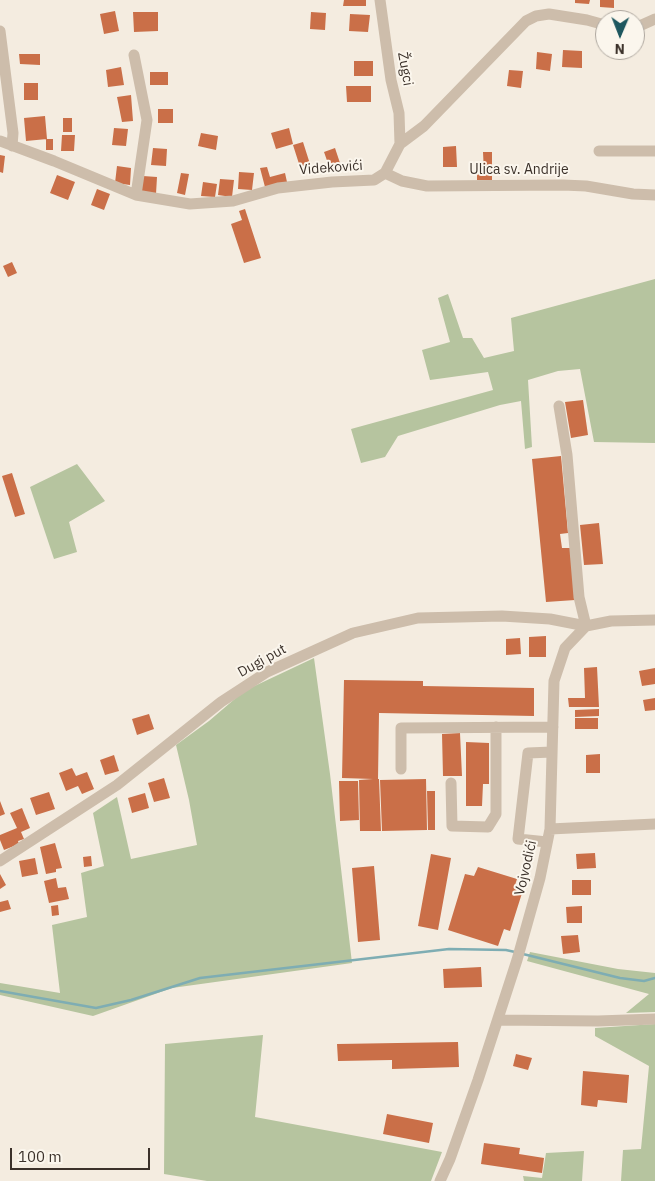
<!DOCTYPE html>
<html>
<head>
<meta charset="utf-8">
<style>
	body { margin:0 }
	#map { position:relative; width:655px; height:1181px; overflow:hidden; background:#f4ece0; font-family:"IBM Plex Sans",sans-serif }
	canvas { display:block }
	.north { position:absolute; left:595px; top:10px; width:50px; height:50px; box-sizing:border-box; background:#fbf6ed; border:1px solid #aea79f; border-radius:50%; rotate:181deg; font-size:14px; font-weight:700; line-height:20px; text-align:center; color:#3b312a }
	.north::after { content:''; display:block; margin:auto; width:18px; height:22px; background:#1e575f; clip-path:polygon(50% 0,100% 100%,50% 72%,0 100%) }
	.scale { position:absolute; left:10px; top:1148px; width:140px; height:22px; box-sizing:border-box; border:2px solid #3b312a; border-top:0; padding-left:6px; font-size:15px; line-height:18px; white-space:nowrap; color:#3b312a; -webkit-text-stroke:4px #fbf6ed; paint-order:stroke }
</style>
</head>
<body>
<div id="map">
<canvas width="655" height="1181"></canvas>
<div class="north">N</div>
<div class="scale">100 m</div>
</div>
<script>
const ctx = document.querySelector('canvas').getContext('2d');
ctx.lineJoin = 'round';
function paint(path, color) { ctx.fillStyle = color; ctx.fill(path, 'evenodd'); }
const poly = rows => new Path2D(rows.map(r => 'M' + r).join(''));
function stroke(path, color, width, dash) { ctx.strokeStyle = color; ctx.lineWidth = width; ctx.lineCap = dash ? 'butt' : 'round'; ctx.setLineDash(dash || []); ctx.stroke(path); }
function write(font, color, halo, rows, align = 'center') {
  ctx.font = font + ' "IBM Plex Sans",sans-serif'; ctx.lineWidth = 4; ctx.setLineDash([]); ctx.textBaseline = 'middle'; ctx.strokeStyle = halo; ctx.fillStyle = color; for (const [text, x, y, turn = 0] of rows) {
    ctx.save(); ctx.translate(x, y); ctx.rotate((+turn || 0) * Math.PI / 180); ctx.textAlign = isNaN(turn) ? turn : align; if (halo) ctx.strokeText(text, 0, 0); ctx.fillText(text, 0, 0); ctx.restore();
  }
}
const green = poly([
	[655,279,655,443,594,442,580,369,558,371,528,380,532,447,525,449,521,401,500,405,398,436,385,457,361,463,351,429,493,390,488,372,430,380,422,350,450,342,438,298,448,294,463,338,472,338,484,358,514,351,511,318],
	[77,464,105,501,69,522,77,552,54,559,30,487],
	[314,658,330,774,352,963,172,988,93,1016,0,995,0,983,60,993,52,925,87,917,81,873,104,866,93,813,117,797,131,859,197,845,189,800,176,745,209,721,244,691],
	[530,952,618,969,655,973,655,1012,626,1013,649,994,527,961],
	[655,1024,655,1181,621,1181,623,1150,641,1149,649,1066,595,1036,595,1028],
	[263,1035,255,1117,442,1152,431,1181,207,1181,164,1174,165,1044],
	[584,1151,582,1181,524,1181,523,1176,542,1178,546,1153]
]);
const stream = poly([
	[523,954,620,978,644,981,655,978],
	[0,991,96,1008,131,1000,200,978,449,949,506,950,515,952]
]);
const building = poly([
	[344,0,366,0,366,6,343,6],
	[575,0,590,0,589,4,575,3],
	[600,0,614,0,614,8,600,7],
	[115,11,119,31,104,34,100,14],
	[133,12,158,12,158,31,134,32],
	[311,12,326,13,325,30,310,29],
	[350,14,370,15,368,32,349,31],
	[563,50,582,51,582,68,562,67],
	[537,52,552,54,550,71,536,69],
	[19,54,40,54,40,65,20,64],
	[354,61,373,61,373,76,354,76],
	[121,67,124,85,108,87,106,70],
	[509,70,523,71,521,88,507,86],
	[150,72,168,72,168,85,150,85],
	[24,83,38,83,38,100,24,100],
	[346,86,371,86,371,102,347,102],
	[131,95,133,121,122,122,117,97],
	[158,109,173,109,173,123,158,123],
	[45,116,47,139,26,141,24,118],
	[63,118,72,118,72,132,63,132],
	[114,128,128,129,126,146,112,145],
	[289,128,293,144,276,149,271,133],
	[201,133,218,136,216,150,198,146],
	[62,135,75,135,74,151,61,151],
	[46,139,53,139,53,150,46,150],
	[303,142,310,164,300,167,293,145],
	[456,146,457,167,443,167,443,147],
	[153,148,167,149,166,166,151,165],
	[335,148,341,166,330,169,324,152],
	[483,152,492,152,492,180,477,180,477,173,484,173],
	[0,155,5,156,3,173,0,172],
	[117,166,131,168,130,185,115,183],
	[267,167,270,177,285,173,287,182,265,187,260,168],
	[239,172,254,173,252,190,238,189],
	[181,173,189,174,185,195,177,193],
	[57,175,75,182,68,200,50,193],
	[143,176,157,177,156,194,141,193],
	[220,179,234,180,232,197,218,195],
	[203,182,217,184,215,197,201,196],
	[97,189,110,194,104,210,91,205],
	[245,209,261,258,244,263,231,224,242,220,239,211],
	[12,262,17,273,8,277,3,266],
	[583,400,588,435,571,438,565,402],
	[561,456,568,533,560,534,562,548,570,548,575,600,546,602,532,459],
	[12,473,25,514,15,517,2,476],
	[599,523,603,564,584,565,580,525],
	[546,636,546,657,529,657,529,637],
	[520,638,521,654,506,655,506,639],
	[597,667,599,707,569,707,568,698,585,698,584,668],
	[655,668,655,684,642,686,639,671],
	[344,680,423,681,423,686,534,688,534,716,379,713,378,779,379,779,381,831,360,831,359,780,373,779,342,778],
	[655,698,655,710,645,711,643,700],
	[599,709,599,716,575,717,575,710],
	[149,714,154,729,137,735,132,719],
	[575,718,598,718,598,729,575,729],
	[460,733,462,776,443,776,442,734],
	[466,742,489,743,489,784,483,784,482,806,466,806],
	[600,754,600,773,586,773,586,755],
	[114,755,119,771,105,775,100,760],
	[72,768,76,776,87,772,94,789,82,794,78,786,66,791,59,773],
	[164,778,170,798,154,802,148,783],
	[426,779,427,830,382,831,380,780],
	[339,781,358,781,359,820,340,821],
	[427,791,435,791,435,830,428,830],
	[49,792,55,809,36,815,30,798],
	[145,793,149,808,132,813,128,798],
	[0,801,5,814,0,816],
	[22,808,30,828,21,832,24,839,18,841,19,844,4,850,0,840,0,835,17,828,10,813],
	[55,843,62,868,56,869,56,872,46,874,40,847],
	[595,853,596,868,577,869,576,854],
	[431,854,451,858,438,930,418,926],
	[91,856,92,866,84,867,83,857],
	[35,858,38,874,22,877,19,861],
	[374,866,380,940,358,942,352,868],
	[478,867,517,879,514,888,523,890,510,931,504,929,498,946,448,930,465,874,474,876],
	[0,874,6,885,0,889],
	[56,878,58,888,66,887,69,899,49,903,44,881],
	[572,880,591,880,591,895,572,895],
	[8,900,11,909,0,912,0,902],
	[58,905,59,915,52,916,51,906],
	[582,906,582,923,567,923,566,907],
	[578,935,580,952,563,954,561,936],
	[481,967,482,987,444,988,443,969],
	[458,1042,459,1067,392,1069,392,1060,338,1061,337,1044],
	[516,1054,532,1058,528,1070,513,1066],
	[583,1071,629,1075,627,1103,598,1100,597,1107,581,1105],
	[387,1114,433,1123,429,1143,383,1134],
	[484,1143,520,1148,519,1154,544,1158,542,1173,481,1164]
]);
const minor = poly([
	[380,0,391,80,399,113,400,144],
	[635,28,655,19],
	[0,31,13,133,12,146],
	[134,55,147,120,136,195],
	[0,141,54,161,136,195,190,204,233,201,278,188,332,182,374,180,385,173,400,144,424,126,526,21,536,16,549,14,587,20,605,25],
	[599,151,655,151],
	[385,173,402,181,427,186,563,185,586,186,633,194,655,195],
	[401,769,401,728,553,727],
	[451,783,452,826,488,827,496,814,496,727],
	[550,829,655,824],
	[547,842,518,839,528,753,552,752],
	[0,861,117,785,221,702,267,672,353,633,418,618,502,616,550,619,586,626,579,597,567,455,559,406],
	[498,1020,598,1021,655,1019],
	[440,1181,450,1159,478,1080,517,960,540,878,550,829,554,681,565,648,586,626,611,621,655,620]
]);
const streetNames = [
	["Žugci",405,69,80],
	["Videkovići",331,168,-4],
	["Ulica sv. Andrije",519,170],
	["Dugi put",262,661,-29],
	["Vojvodići",526,868,-77]
];
paint(green, '#b6c49f');
stroke(stream, '#7eadb3', 2.5);
paint(building, '#ca6f48');
stroke(minor, '#cdbdab', 11);
write('14px', '#3b312a', '#fbf6ed', streetNames);
</script>
</body>
</html>
